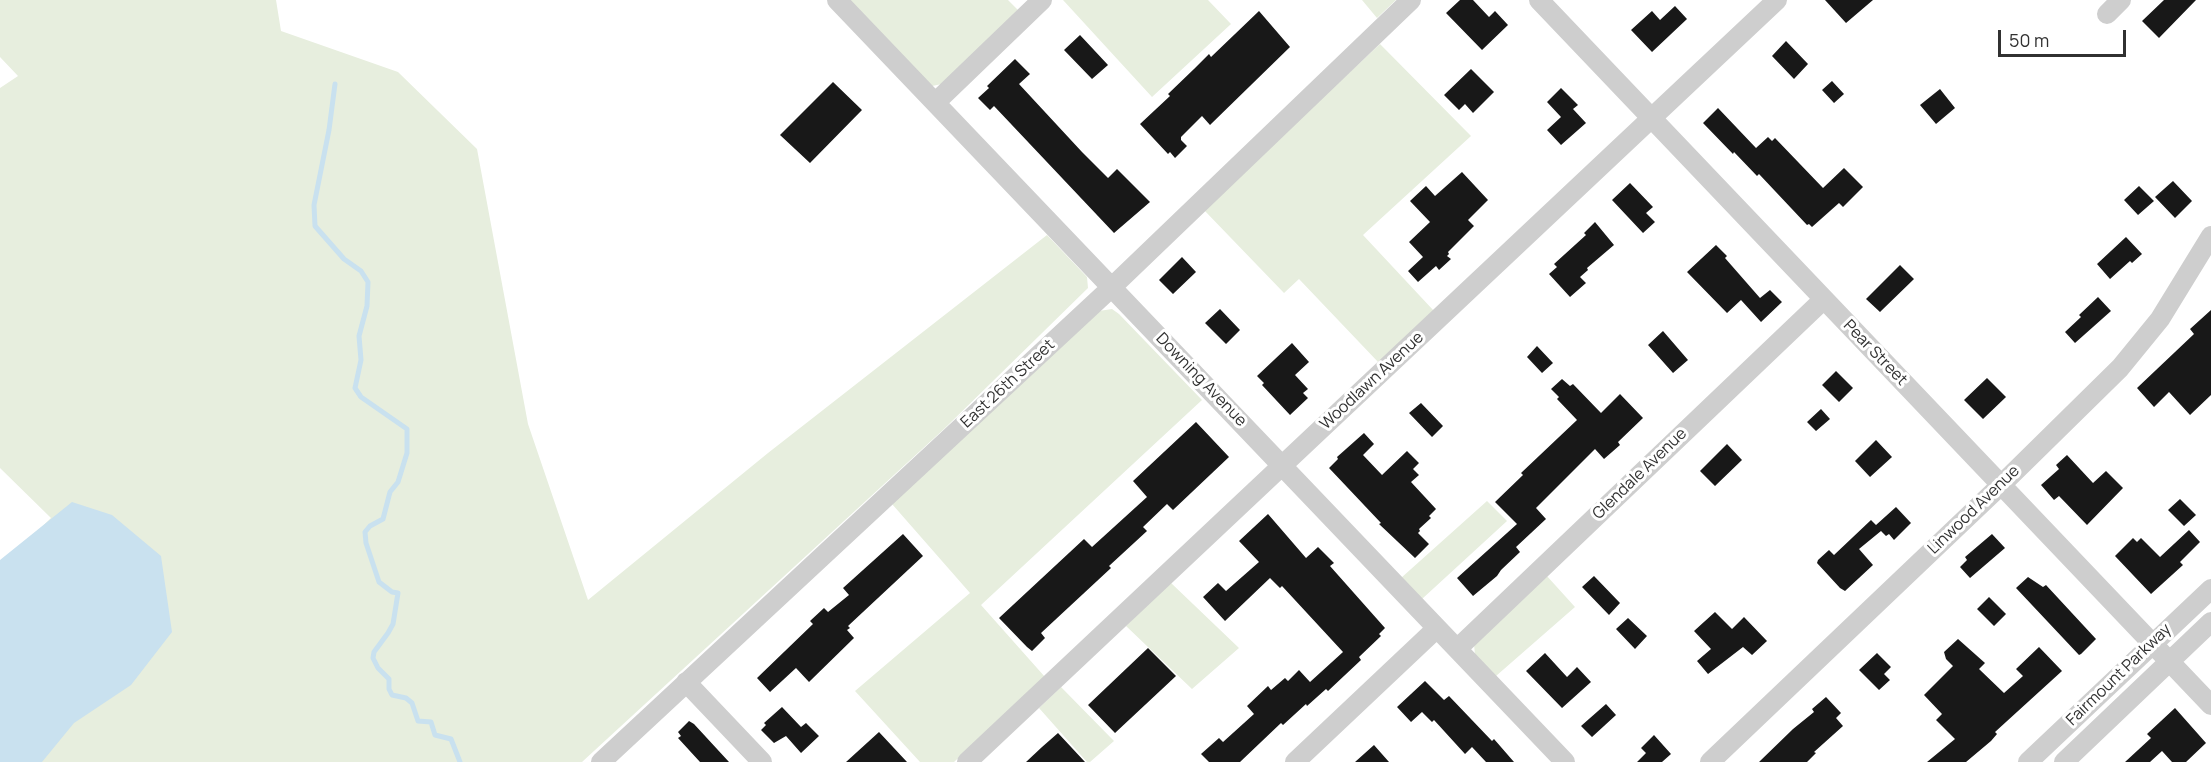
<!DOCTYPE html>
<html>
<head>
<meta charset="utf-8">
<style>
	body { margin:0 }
	#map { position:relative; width:2211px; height:762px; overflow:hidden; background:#fff; font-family:Manrope,sans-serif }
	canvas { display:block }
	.scale { position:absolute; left:1998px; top:30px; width:128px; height:27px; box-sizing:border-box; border:3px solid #313131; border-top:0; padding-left:8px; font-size:18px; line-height:21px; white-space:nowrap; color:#313131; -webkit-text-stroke:4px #fff; paint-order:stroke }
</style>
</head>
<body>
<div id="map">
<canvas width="2211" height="762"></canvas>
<div class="scale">50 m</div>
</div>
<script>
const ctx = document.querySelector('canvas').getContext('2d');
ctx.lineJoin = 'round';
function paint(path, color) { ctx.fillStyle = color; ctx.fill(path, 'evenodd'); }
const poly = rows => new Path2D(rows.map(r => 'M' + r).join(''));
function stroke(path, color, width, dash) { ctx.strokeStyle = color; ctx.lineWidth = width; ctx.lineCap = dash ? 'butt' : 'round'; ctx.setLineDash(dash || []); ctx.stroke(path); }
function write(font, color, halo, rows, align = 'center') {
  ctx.font = font + ' Manrope,sans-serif'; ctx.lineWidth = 6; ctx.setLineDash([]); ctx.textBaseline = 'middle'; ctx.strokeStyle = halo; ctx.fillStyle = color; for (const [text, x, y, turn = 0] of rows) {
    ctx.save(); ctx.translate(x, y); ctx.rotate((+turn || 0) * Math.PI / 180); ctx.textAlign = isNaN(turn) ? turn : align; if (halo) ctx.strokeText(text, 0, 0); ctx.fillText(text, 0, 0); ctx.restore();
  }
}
const green = poly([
	[0,0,276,0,281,31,398,72,477,149,528,424,588,600,768,453,1047,235,1087,277,1088,288,944,429,582,762,0,762,0,567,51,518,0,468,0,88,18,76,0,57],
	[849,0,1008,0,1018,10,942,84,932,86],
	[1063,0,1208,0,1231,24,1152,97],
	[1362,0,1396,0,1377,18],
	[1380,44,1471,136,1363,235,1434,311,1379,363,1299,279,1284,293,1203,209],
	[1112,309,1119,314,1202,400,981,605,1045,677,954,762,920,762,855,691,970,593,892,504,1099,311],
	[1487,501,1507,521,1422,599,1401,578],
	[1546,575,1575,607,1496,676,1475,655,1474,644],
	[1170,582,1239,648,1192,689,1126,626],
	[1061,687,1114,741,1090,762,1087,762,1039,708]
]);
const water = poly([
	[72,502,112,515,161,556,172,632,131,685,74,723,42,762,0,762,0,560]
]);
const stream = poly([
	[335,84,329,130,314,205,315,226,344,259,361,271,368,282,367,306,359,336,361,360,355,388,361,397,407,429,407,453,398,482,390,492,383,519,370,526,365,532,366,543,379,582,392,592,398,593,393,624,388,633,374,652,373,658,378,668,389,679,389,689,392,695,406,698,412,703,418,721,431,722,435,735,451,739,460,762]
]);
const building = poly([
	[1460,0,1473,0,1489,17,1495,11,1508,25,1482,50,1446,13],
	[1825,0,1873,0,1846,23],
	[2164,0,2196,0,2159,38,2142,21],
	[1675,6,1687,19,1652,52,1631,30,1652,11,1660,20],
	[1259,11,1290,47,1210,125,1202,116,1181,137,1181,140,1187,146,1175,158,1170,152,1168,154,1140,124,1170,96,1168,94,1194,69,1209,54,1211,57],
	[1080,35,1108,65,1092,79,1064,50],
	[1786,41,1808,64,1794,79,1772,56],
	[1015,59,1030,74,1019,84,1082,152,1108,178,1117,169,1150,202,1114,233,994,106,990,110,978,98,989,88,987,86],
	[1471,69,1494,92,1473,113,1465,104,1459,110,1444,95],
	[1832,81,1844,94,1834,103,1822,90],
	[833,82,862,110,810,163,780,135],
	[1561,88,1578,105,1573,109,1586,123,1561,145,1547,130,1561,117,1547,102],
	[1940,89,1955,108,1936,124,1920,105],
	[1718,108,1756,148,1768,137,1772,141,1775,138,1823,188,1844,168,1863,187,1843,207,1839,203,1812,227,1809,224,1807,225,1759,174,1757,176,1734,152,1733,154,1703,123],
	[1462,172,1488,200,1468,220,1474,226,1448,252,1449,254,1447,256,1451,259,1439,270,1436,266,1418,282,1408,271,1423,257,1409,242,1430,222,1410,201,1426,186,1435,196],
	[2173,181,2192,201,2175,218,2155,197],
	[1630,183,1653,207,1646,213,1655,222,1643,233,1612,200],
	[2139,186,2154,201,2138,215,2124,200],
	[1595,222,1614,245,1587,268,1588,270,1580,277,1586,283,1570,297,1549,274,1557,267,1554,264,1586,235,1584,233],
	[2126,237,2142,254,2132,263,2130,261,2110,279,2097,264],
	[1716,245,1727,256,1725,258,1760,298,1770,290,1782,302,1761,322,1741,300,1727,313,1687,272],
	[1182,257,1196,272,1173,294,1159,280],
	[1900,265,1914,279,1880,312,1866,299],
	[2098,297,2111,311,2075,343,2065,332,2081,317,2079,315],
	[1220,309,1240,330,1226,344,1205,323],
	[2211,310,2211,395,2190,415,2169,392,2154,407,2137,388,2194,334,2190,329],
	[1663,331,1688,360,1673,373,1648,345],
	[1292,343,1309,362,1295,375,1308,389,1303,393,1308,398,1290,415,1262,385,1264,383,1257,376],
	[1537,346,1553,363,1542,373,1527,357],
	[1836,371,1853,388,1839,402,1822,385],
	[1987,378,2006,397,1983,419,1964,400],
	[1562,379,1570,386,1573,384,1601,413,1620,394,1643,418,1618,442,1620,445,1604,459,1595,449,1536,508,1546,519,1516,547,1520,552,1501,570,1497,576,1473,596,1457,578,1517,524,1495,502,1523,475,1521,473,1577,420,1557,399,1559,397,1551,389],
	[1421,403,1443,426,1432,437,1409,413],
	[1821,409,1830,419,1816,431,1807,422],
	[1196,422,1229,457,1173,510,1167,504,1143,527,1147,531,1109,566,1111,568,1041,633,1045,638,1032,651,1027,647,999,618,1084,539,1092,547,1147,497,1133,481],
	[1364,433,1374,444,1363,455,1382,475,1407,451,1419,463,1413,469,1419,475,1411,482,1436,509,1429,516,1431,518,1419,529,1420,531,1418,533,1429,544,1415,558,1379,524,1381,523,1329,468,1338,459,1337,457],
	[1876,440,1892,457,1870,477,1855,461],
	[1727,444,1742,460,1715,486,1700,471],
	[2067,455,2093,483,2106,471,2123,488,2087,525,2059,496,2054,500,2041,485,2059,469,2056,465],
	[2180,499,2196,515,2184,526,2168,510],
	[1896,507,1911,523,1894,540,1889,534,1886,536,1881,531,1859,549,1873,565,1845,591,1840,588,1817,563,1818,560,1829,550,1834,555,1871,520,1876,525],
	[1268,514,1306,558,1318,547,1334,563,1330,566,1385,628,1379,634,1381,636,1359,657,1361,660,1328,691,1326,689,1307,706,1306,704,1283,725,1281,723,1240,762,1209,762,1201,754,1219,738,1223,742,1254,714,1247,706,1268,686,1271,690,1285,678,1288,681,1299,670,1310,682,1343,652,1282,586,1280,588,1270,578,1225,621,1203,597,1218,583,1226,591,1259,562,1239,541],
	[2189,530,2200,542,2180,562,2183,565,2151,594,2115,556,2133,538,2137,542,2141,538,2160,557],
	[903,534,923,556,848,626,850,628,847,630,854,638,809,682,796,668,770,692,757,678,813,624,810,621,824,608,828,612,849,595,843,588],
	[1992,534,2005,548,1970,578,1960,567,1967,560,1965,557],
	[1594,576,1620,603,1609,615,1582,587],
	[2028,577,2043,587,2046,585,2096,639,2081,654,2079,655,2016,588],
	[1989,597,2006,614,1994,626,1977,609],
	[1715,612,1732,629,1744,617,1767,641,1752,655,1743,647,1708,674,1697,661,1711,649,1694,631],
	[1628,618,1647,636,1635,649,1616,629],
	[1958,639,1985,663,1979,669,2004,693,2023,676,2016,669,2039,647,2062,671,1995,732,1997,734,1991,741,1966,762,1927,762,1955,739,1936,720,1942,714,1924,695,1953,666,1946,659,1944,652],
	[1148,648,1176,676,1115,733,1088,705],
	[1545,653,1567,677,1577,667,1591,682,1562,708,1526,671],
	[1877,653,1891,667,1884,674,1890,680,1879,690,1859,670],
	[1425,681,1444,700,1449,696,1492,741,1494,739,1514,762,1486,762,1472,747,1465,754,1434,720,1432,722,1422,712,1411,722,1397,707],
	[1826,697,1841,713,1836,718,1843,726,1814,752,1816,753,1807,762,1759,762,1793,729,1814,712,1812,709],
	[1606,704,1616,715,1592,737,1581,726],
	[782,707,801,727,806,723,819,736,801,753,786,736,774,743,761,730,766,725,764,723],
	[2175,708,2206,743,2186,762,2172,762,2162,751,2150,762,2125,762,2151,738,2147,734],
	[689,721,694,724,729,762,700,762,678,738,681,736,678,732],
	[879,732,907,762,846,762],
	[1058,733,1085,762,1026,762,1042,747],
	[1654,735,1671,754,1662,762,1637,762,1646,753,1641,748],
	[1374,745,1389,762,1355,762]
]);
const minor = poly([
	[837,0,1565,762],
	[1539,0,2211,705],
	[2107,14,2121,0],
	[936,102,1042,0],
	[1457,649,1824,299],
	[686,682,762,762],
	[601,762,1112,287,1411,0],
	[967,762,1777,0],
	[1295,762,1437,628],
	[1710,762,2001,485,2120,368,2160,319,2211,236],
	[2028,762,2211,589],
	[2064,762,2211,622]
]);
const streetNames = [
	["Pear Street",1875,353,46],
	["Downing Avenue",1201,380,46],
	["Woodlawn Avenue",1372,381,-43],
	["East 26th Street",1008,384,-43],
	["Glendale Avenue",1640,474,-44],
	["Linwood Avenue",1974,510,-44],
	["Fairmount Parkway",2119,675,-44]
];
paint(green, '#e7eede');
paint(water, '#c9e1ef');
stroke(stream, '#c9e1ef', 5);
paint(building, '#181818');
stroke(minor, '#cecece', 20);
write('16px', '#313131', '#fff', streetNames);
</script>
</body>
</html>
